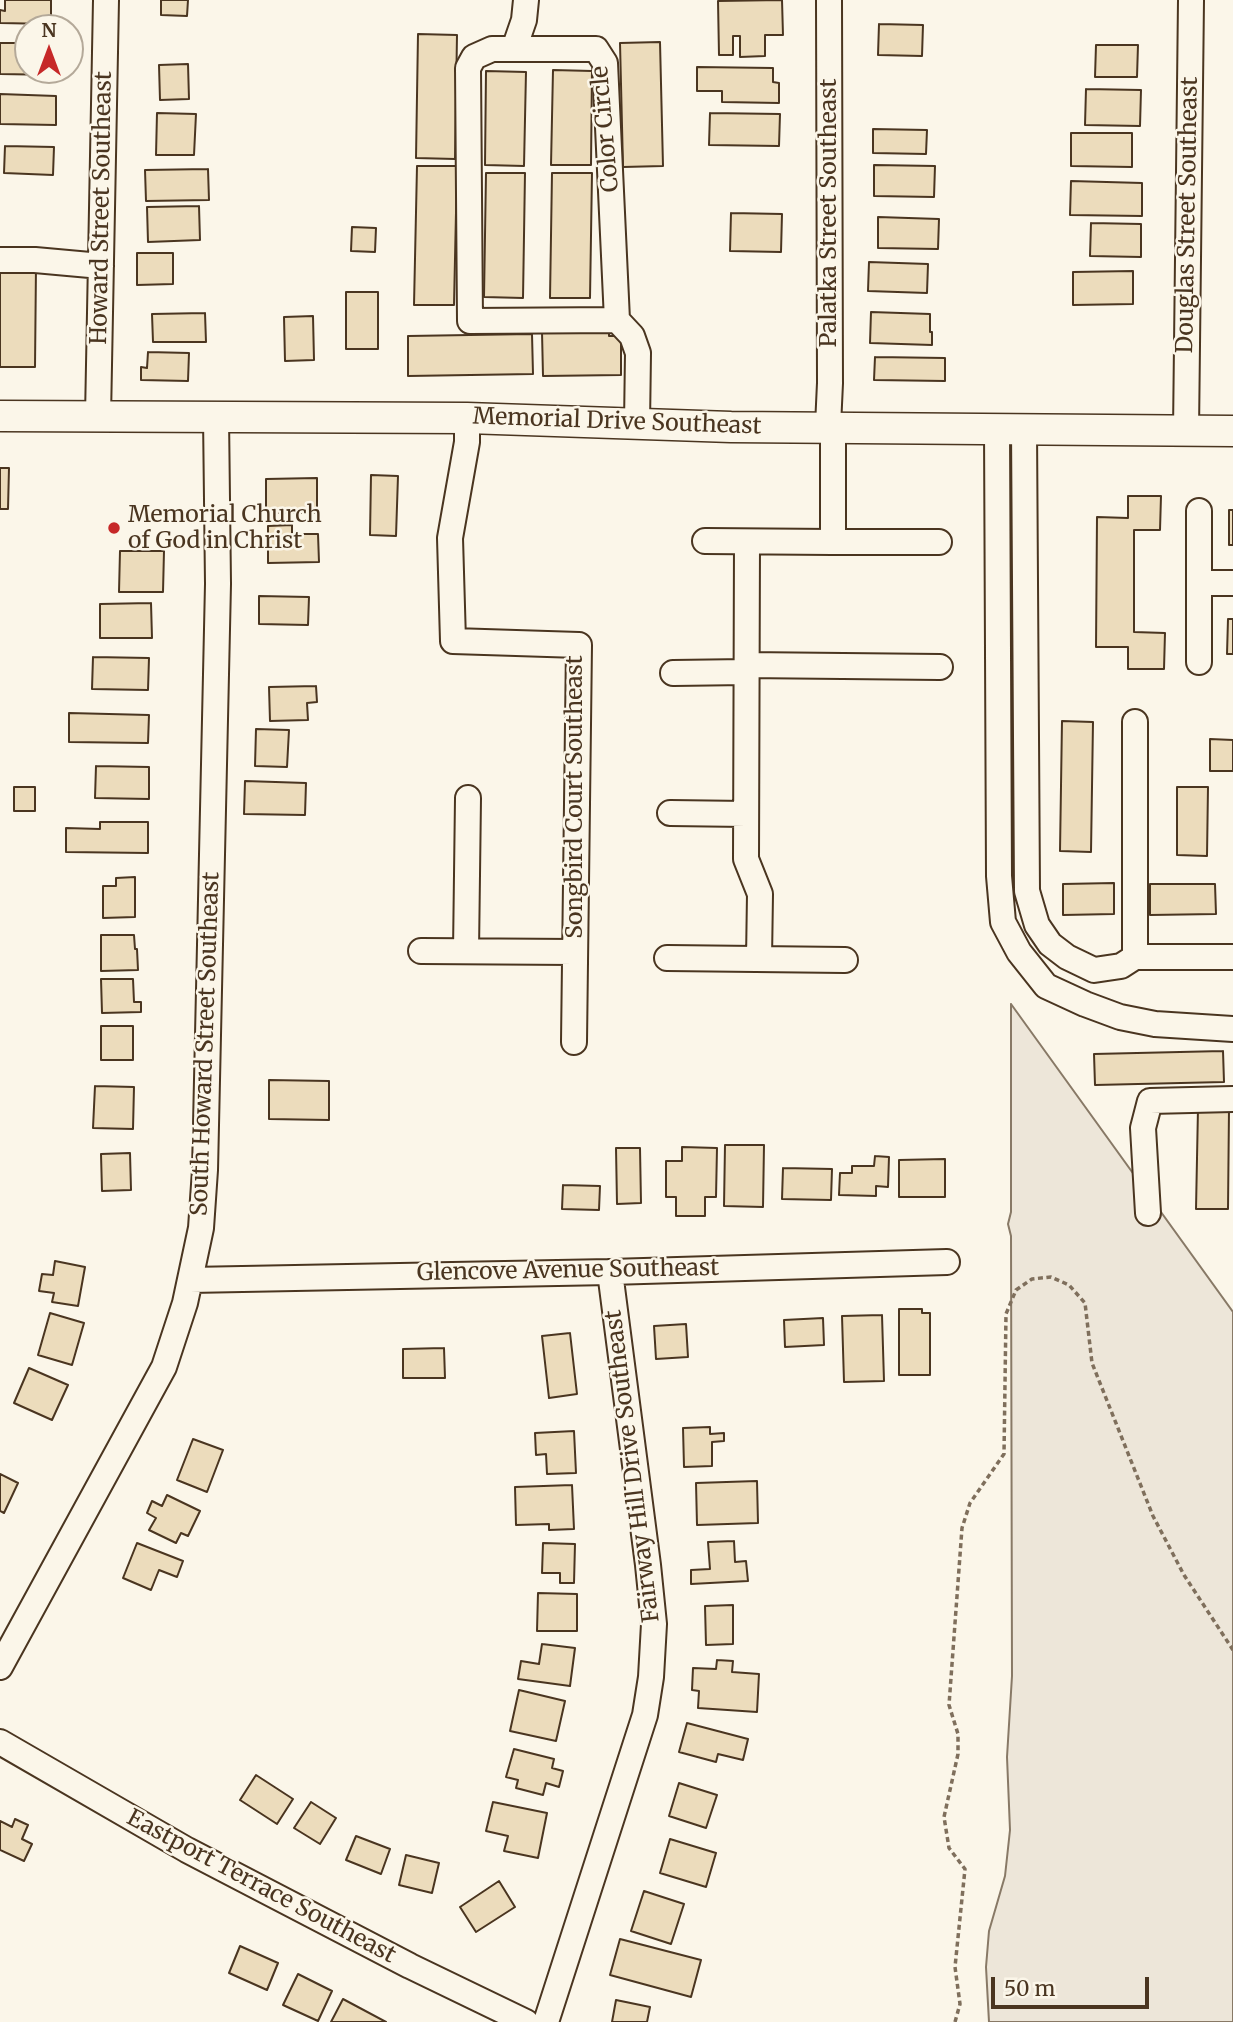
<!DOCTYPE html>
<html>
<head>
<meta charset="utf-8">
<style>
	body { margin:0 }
	#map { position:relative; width:1233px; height:2022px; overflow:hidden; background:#fbf6e9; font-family:Merriweather,serif }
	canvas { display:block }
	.north { position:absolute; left:14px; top:14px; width:70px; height:70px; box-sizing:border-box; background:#fbf6e9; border:2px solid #b4a999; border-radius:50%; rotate:0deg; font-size:19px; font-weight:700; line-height:28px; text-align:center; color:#4a3520 }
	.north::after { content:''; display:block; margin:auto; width:24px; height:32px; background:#c62828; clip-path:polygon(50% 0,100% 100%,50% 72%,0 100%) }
	.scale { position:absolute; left:991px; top:1977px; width:158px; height:32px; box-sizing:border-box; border:4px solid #4a3520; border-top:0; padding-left:9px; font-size:21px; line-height:24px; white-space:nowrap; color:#4a3520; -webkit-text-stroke:5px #fbf6e9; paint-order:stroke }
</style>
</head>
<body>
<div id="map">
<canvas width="1233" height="2022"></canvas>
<div class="north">N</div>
<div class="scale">50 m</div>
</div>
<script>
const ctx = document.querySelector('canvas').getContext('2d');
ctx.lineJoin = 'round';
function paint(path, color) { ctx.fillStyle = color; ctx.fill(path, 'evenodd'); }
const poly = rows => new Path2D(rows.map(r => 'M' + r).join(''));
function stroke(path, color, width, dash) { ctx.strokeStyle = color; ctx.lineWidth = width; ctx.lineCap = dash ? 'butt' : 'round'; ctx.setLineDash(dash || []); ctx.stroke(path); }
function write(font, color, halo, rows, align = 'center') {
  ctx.font = font + ' Merriweather,serif'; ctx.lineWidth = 5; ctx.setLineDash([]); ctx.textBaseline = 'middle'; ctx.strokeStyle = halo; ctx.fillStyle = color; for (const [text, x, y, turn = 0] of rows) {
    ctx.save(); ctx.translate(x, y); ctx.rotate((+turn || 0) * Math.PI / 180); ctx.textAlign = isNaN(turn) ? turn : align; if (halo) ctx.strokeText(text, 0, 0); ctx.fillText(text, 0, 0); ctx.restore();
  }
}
const green = poly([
	[1011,1004,1233,1312,1233,2022,989,2022,986,1967,989,1931,1005,1876,1010,1830,1007,1757,1012,1676,1011,1236,1008,1224,1011,1212,1011,1004]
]);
const building = poly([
	[5,0,51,0,51,24,0,23,0,10,5,11,5,0],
	[161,0,188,0,187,16,161,15,161,0],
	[782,0,783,35,765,35,765,56,740,57,740,36,733,36,733,55,719,55,718,1,782,0],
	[879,24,923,25,922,56,878,55,879,24],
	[418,34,457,35,455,159,416,158,418,34],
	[660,42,663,166,623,167,620,43,660,42],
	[0,43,28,43,28,70,57,70,57,75,0,74,0,43],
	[1096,45,1138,45,1137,77,1095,77,1096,45],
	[188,64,189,99,160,100,159,65,188,64],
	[697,67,773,68,773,82,779,83,779,103,722,102,722,91,697,91,697,67],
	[553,70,592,71,591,165,551,165,553,70],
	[486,71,526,72,524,166,485,165,486,71],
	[1086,89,1141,90,1140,126,1085,125,1086,89],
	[0,94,56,96,56,125,0,124,0,94],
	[157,113,196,114,194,155,156,155,157,113],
	[710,113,780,114,779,146,709,145,710,113],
	[873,129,927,130,926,154,873,153,873,129],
	[1071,133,1132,133,1132,167,1071,166,1071,133],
	[5,146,54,147,53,175,4,173,5,146],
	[874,165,935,166,934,197,874,196,874,165],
	[417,166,457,166,454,305,414,305,417,166],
	[208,169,209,200,146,201,145,170,208,169],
	[486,173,525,173,523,298,484,297,486,173],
	[552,173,592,173,590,298,550,298,552,173],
	[1071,181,1142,183,1142,216,1070,215,1071,181],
	[199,206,200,240,148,242,147,207,199,206],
	[731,213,782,214,781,252,730,251,731,213],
	[878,217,939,219,938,249,878,248,878,217],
	[1091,223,1141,224,1141,257,1090,256,1091,223],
	[352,227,376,228,375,252,351,251,352,227],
	[137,253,173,253,173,284,137,285,137,253],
	[869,262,928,264,927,293,868,291,869,262],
	[0,266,36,266,35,367,0,367,0,266],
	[1133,271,1133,304,1073,305,1073,272,1133,271],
	[346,292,378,292,378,349,346,349,346,292],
	[871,312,930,314,930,332,932,332,932,345,870,343,871,312],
	[205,313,206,342,153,342,152,314,205,313],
	[313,316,314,360,285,361,284,317,313,316],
	[609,331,609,336,621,336,621,375,543,376,542,332,609,331],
	[532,334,533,374,408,376,408,336,532,334],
	[148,352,189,353,188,381,141,380,141,367,147,368,148,352],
	[875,357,945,358,945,381,874,380,875,357],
	[0,468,9,468,8,509,0,509,0,468],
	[371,475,398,476,396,536,370,535,371,475],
	[317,478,317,513,266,513,266,479,317,478],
	[1128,496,1161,496,1160,530,1134,530,1134,632,1165,633,1164,669,1128,669,1128,647,1096,647,1097,517,1128,518,1128,496],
	[1229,510,1233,510,1233,545,1229,545,1229,510],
	[292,525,292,534,318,534,319,562,268,563,268,526,292,525],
	[120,551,164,551,163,592,119,592,120,551],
	[259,596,309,597,308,625,259,624,259,596],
	[151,603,152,638,100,638,100,604,151,603],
	[1228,619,1233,619,1233,654,1227,654,1228,619],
	[93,657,149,658,148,690,92,689,93,657],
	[316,686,317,702,307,703,308,720,270,721,269,687,316,686],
	[69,713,149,715,148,743,69,742,69,713],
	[1062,721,1093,722,1091,852,1060,851,1062,721],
	[256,729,289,730,287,767,255,766,256,729],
	[1210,739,1233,740,1233,771,1210,771,1210,739],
	[96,766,149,767,149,799,95,798,96,766],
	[245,781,306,783,305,815,244,814,245,781],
	[14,787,35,787,35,811,14,811,14,787],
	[1177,787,1208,787,1207,856,1177,855,1177,787],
	[100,822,148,822,148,853,66,852,66,828,100,829,100,822],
	[135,877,135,917,103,918,103,886,116,886,116,878,135,877],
	[1114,883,1114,914,1063,915,1063,884,1114,883],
	[1150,884,1215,884,1216,914,1150,915,1150,884],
	[101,935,134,935,135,949,137,949,138,970,101,971,101,935],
	[101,979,133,979,134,1002,141,1002,141,1012,102,1013,101,979],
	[101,1026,133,1026,133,1060,101,1060,101,1026],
	[1223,1051,1224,1082,1095,1085,1094,1054,1223,1051],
	[269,1080,329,1081,329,1120,269,1119,269,1080],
	[95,1086,134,1087,133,1129,93,1128,95,1086],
	[1198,1108,1229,1109,1228,1209,1196,1209,1198,1108],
	[725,1145,764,1145,763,1207,724,1206,725,1145],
	[682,1147,717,1148,716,1197,705,1197,705,1216,676,1216,676,1197,666,1197,666,1161,682,1161,682,1147],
	[616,1148,640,1148,641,1203,617,1204,616,1148],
	[130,1153,131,1190,102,1191,101,1154,130,1153],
	[875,1156,889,1157,888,1187,876,1186,876,1196,839,1195,840,1173,852,1173,852,1166,874,1166,875,1156],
	[945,1159,945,1197,899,1197,899,1160,945,1159],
	[783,1168,832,1169,831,1200,782,1199,783,1168],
	[563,1185,600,1186,599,1210,562,1209,563,1185],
	[55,1261,85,1267,78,1306,52,1302,54,1293,39,1291,42,1274,53,1275,55,1261],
	[899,1309,922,1309,922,1313,930,1313,930,1375,899,1375,899,1309],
	[50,1313,84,1323,72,1365,38,1355,50,1313],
	[882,1315,884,1381,844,1382,842,1316,882,1315],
	[823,1318,824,1345,785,1347,784,1320,823,1318],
	[686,1324,688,1357,656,1359,654,1326,686,1324],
	[570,1333,577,1394,549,1398,542,1336,570,1333],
	[444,1348,445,1378,403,1378,403,1349,444,1348],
	[29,1368,68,1385,52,1420,14,1403,29,1368],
	[710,1427,710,1434,724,1433,724,1441,712,1442,712,1466,684,1467,683,1428,710,1427],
	[574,1431,576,1473,547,1474,546,1454,536,1455,535,1433,574,1431],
	[193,1439,223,1450,207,1492,177,1480,193,1439],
	[0,1474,18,1483,4,1513,0,1511,0,1474],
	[757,1481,758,1523,697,1525,696,1483,757,1481],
	[572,1485,574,1529,549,1530,549,1524,516,1525,515,1487,572,1485],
	[167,1495,200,1511,188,1536,181,1533,176,1543,149,1530,156,1518,147,1513,152,1501,162,1506,167,1495],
	[734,1541,735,1562,746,1561,748,1581,691,1584,691,1570,710,1569,708,1542,734,1541],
	[137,1543,183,1561,177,1577,159,1570,151,1590,123,1578,137,1543],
	[543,1543,575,1544,574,1583,560,1583,560,1573,542,1573,543,1543],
	[538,1593,577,1594,577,1631,537,1631,538,1593],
	[733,1605,733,1644,706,1645,705,1606,733,1605],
	[542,1644,575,1648,570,1686,518,1679,521,1661,539,1664,542,1644],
	[717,1660,733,1661,732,1672,759,1674,757,1712,698,1708,699,1691,692,1690,693,1668,716,1669,717,1660],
	[519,1690,565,1701,556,1741,510,1731,519,1690],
	[687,1723,748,1739,743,1760,718,1754,716,1762,679,1752,687,1723],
	[514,1749,554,1759,552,1768,563,1771,559,1787,546,1783,543,1795,516,1788,518,1780,506,1777,514,1749],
	[256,1775,293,1799,277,1824,240,1800,256,1775],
	[679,1783,717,1795,706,1828,669,1816,679,1783],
	[311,1802,336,1818,320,1844,294,1828,311,1802],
	[493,1802,547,1813,538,1858,504,1851,508,1836,486,1831,493,1802],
	[15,1819,28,1825,22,1839,32,1844,24,1861,0,1850,0,1821,12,1827,15,1819],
	[356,1836,390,1849,381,1874,346,1860,356,1836],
	[670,1839,716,1853,706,1887,660,1873,670,1839],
	[406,1855,439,1863,432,1893,399,1885,406,1855],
	[499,1881,515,1907,476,1932,460,1907,499,1881],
	[644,1891,684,1904,671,1944,631,1931,644,1891],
	[620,1939,701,1960,691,1997,610,1975,620,1939],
	[240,1946,278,1963,267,1990,229,1973,240,1946],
	[298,1974,332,1991,318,2021,283,2005,298,1974],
	[343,1999,386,2022,331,2022,343,1999],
	[616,2000,650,2007,647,2022,612,2022,616,2000]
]);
const path = poly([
	[955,2022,960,2004,955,1967,965,1869,949,1848,944,1817,958,1754,958,1734,949,1705,962,1528,970,1503,1004,1454,1006,1314,1016,1290,1032,1279,1051,1277,1069,1285,1085,1303,1092,1363,1153,1516,1184,1575,1233,1650]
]);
const minor = poly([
	[514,49,524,20,526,0],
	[0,260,35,260,101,266],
	[617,320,470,321,468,68,474,57,492,49,596,49,605,63,617,320,632,336,638,353,637,424],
	[98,417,106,0],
	[467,418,467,442,450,538,453,641,579,645,574,1042],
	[828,426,830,383,829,0],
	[997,428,999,876,1003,922,1019,952,1046,986,1085,1004,1120,1017,1155,1024,1233,1029],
	[1024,428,1027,891,1037,925,1050,944,1067,957,1094,970,1121,966,1135,957,1233,957],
	[1186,431,1191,0],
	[705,541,833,542,833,427],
	[747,542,746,859,760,894,759,959],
	[833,542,939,542],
	[1199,583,1233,583],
	[1199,662,1199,511],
	[746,665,940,667],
	[673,673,746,672],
	[1135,722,1135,957],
	[670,813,746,814],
	[421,951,575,952],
	[466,951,468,798],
	[667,958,845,960],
	[1148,1213,1143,1128,1150,1101,1233,1099],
	[190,1280,610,1272,947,1262],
	[0,1667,164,1367,185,1303,201,1228,205,1170,218,584,216,416],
	[0,1742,187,1850,410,1966,526,2022],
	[546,2022,645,1715,651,1677,654,1624,648,1565,610,1272]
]);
const major = poly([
	[0,416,467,418,731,427,1233,431]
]);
const markers = [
	[114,528,7,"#c62828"]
];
const streetNames = [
	["Color Circle",606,129,-95],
	["Howard Street Southeast",102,208,-89],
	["Palatka Street Southeast",829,213,-90],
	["Douglas Street Southeast",1188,215,-89],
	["Memorial Drive Southeast",617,422,2],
	["Songbird Court Southeast",575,797,-90],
	["South Howard Street Southeast",206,1044,-88],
	["Glencove Avenue Southeast",568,1271,-1],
	["Fairway Hill Drive Southeast",633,1466,-97],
	["Eastport Terrace Southeast",261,1887,28]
];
const poiNames = [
	["Memorial Church",128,515],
	["of God in Christ",128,541]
];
paint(green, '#ede6d9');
stroke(green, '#887966', 2);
paint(building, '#ecdcbc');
stroke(building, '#4a3520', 2);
stroke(minor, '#4a3520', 28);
stroke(major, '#4a3520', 33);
stroke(path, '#7f6f5c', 3.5, [5, 3.5]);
stroke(minor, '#fbf6e9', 24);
stroke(major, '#fbf6e9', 30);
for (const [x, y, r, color] of markers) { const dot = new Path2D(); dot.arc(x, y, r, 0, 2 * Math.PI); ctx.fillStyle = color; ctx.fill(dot); stroke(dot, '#fbf6e9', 2.5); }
write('23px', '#4a3520', '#fbf6e9', streetNames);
write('23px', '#4a3520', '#fbf6e9', poiNames, 'left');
</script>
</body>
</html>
